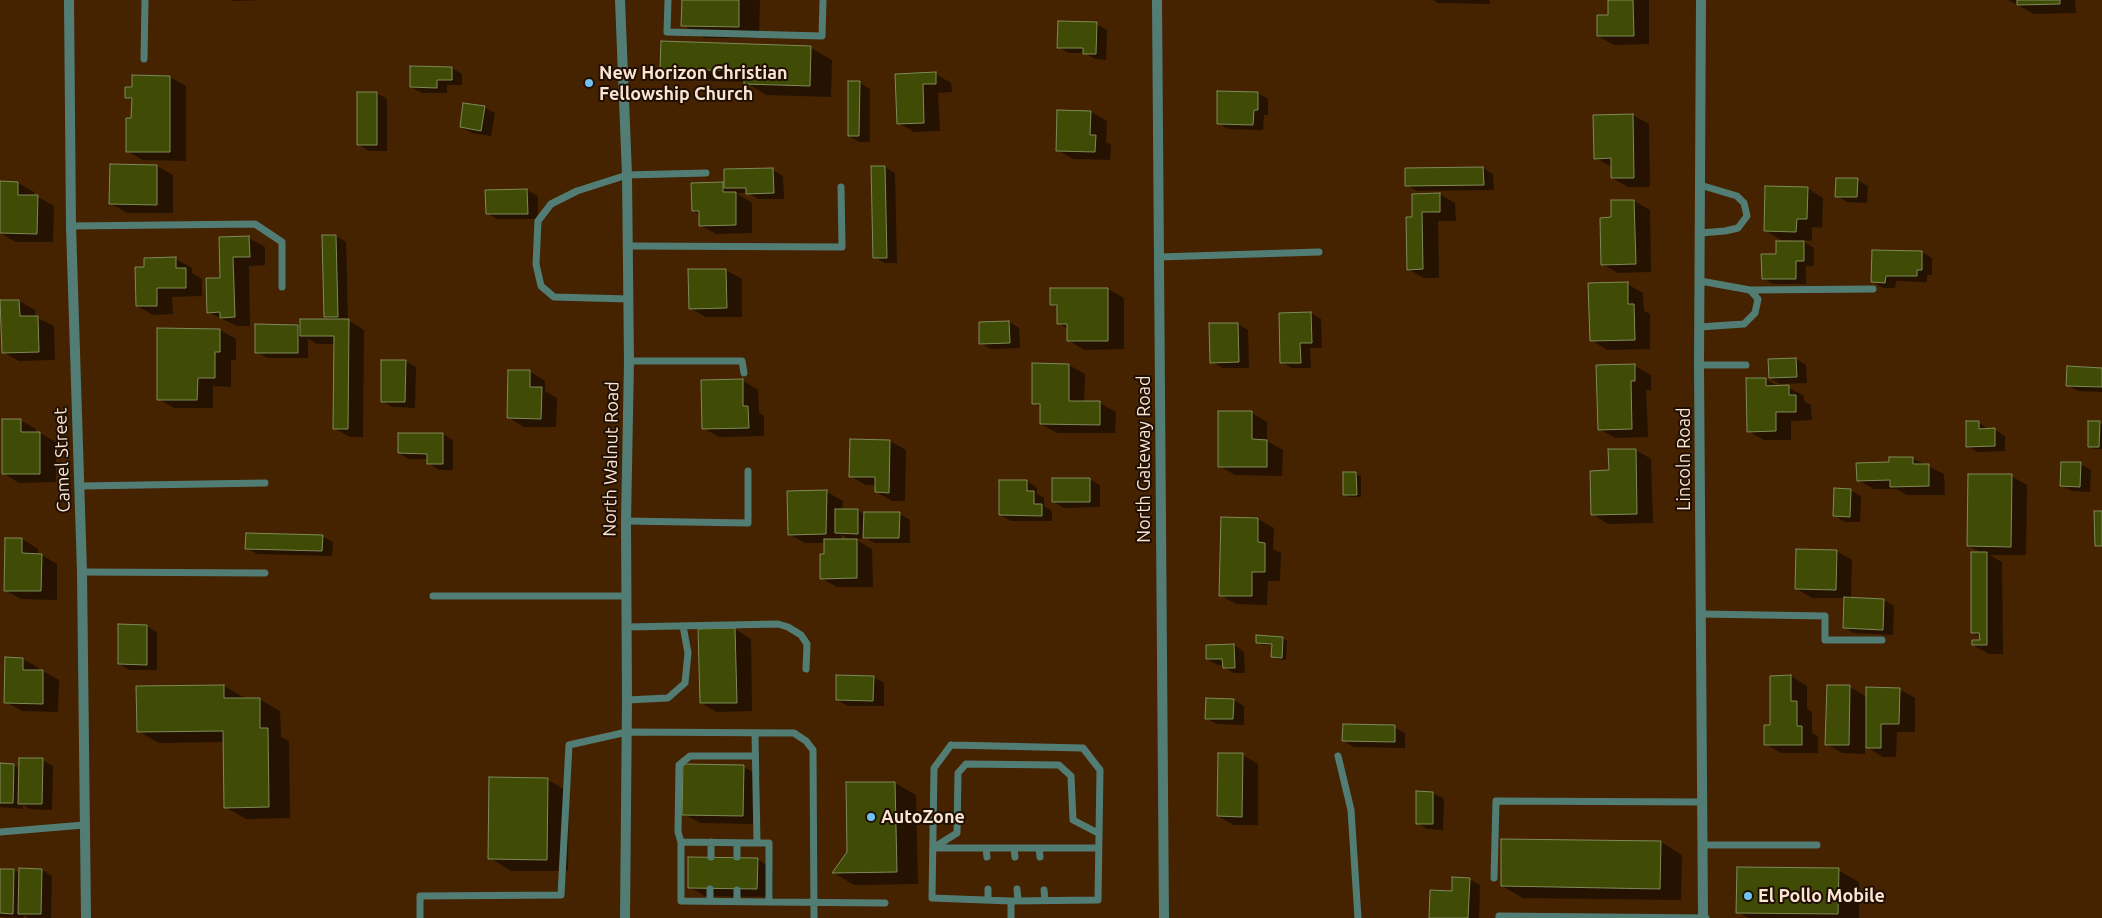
<!DOCTYPE html>
<html>
<head>
<meta charset="utf-8">
<style>
	body { margin:0 }
	canvas { display:block; background:#452200 }
</style>
</head>
<body>
<canvas width="2102" height="918"></canvas>
<script>
const ctx = document.querySelector('canvas').getContext('2d');
ctx.lineJoin = 'round';
function paint(path, color) { ctx.fillStyle = color; ctx.fill(path, 'evenodd'); }
const poly = rows => new Path2D(rows.map(r => 'M' + r).join(''));
function stroke(path, color, width, dash) { ctx.strokeStyle = color; ctx.lineWidth = width; ctx.lineCap = dash ? 'butt' : 'round'; ctx.setLineDash(dash || []); ctx.stroke(path); }
function write(font, color, halo, rows, align = 'center') {
  ctx.font = font + ' Ubuntu,sans-serif'; ctx.lineWidth = 4; ctx.setLineDash([]); ctx.textBaseline = 'middle'; ctx.strokeStyle = halo; ctx.fillStyle = color; for (const [text, x, y, turn = 0] of rows) {
    ctx.save(); ctx.translate(x, y); ctx.rotate((+turn || 0) * Math.PI / 180); ctx.textAlign = isNaN(turn) ? turn : align; if (halo) ctx.strokeText(text, 0, 0); ctx.fillText(text, 0, 0); ctx.restore();
  }
}
const shadow = poly([
	[231,0,264,0,232,1],
	[683,0,760,0,759,38,704,38,683,25],
	[1433,0,1490,0,1490,4,1438,3],
	[1609,0,1649,0,1649,44,1614,45,1598,36,1609,16],
	[2008,0,2075,0,2076,13,2034,14],
	[1096,24,1107,30,1106,60,1095,59,1085,53,1069,53,1058,47],
	[811,48,832,60,831,97,766,95,745,82,682,80,661,68],
	[452,68,462,74,462,85,447,85,447,93,422,93,411,87],
	[936,74,951,83,952,92,938,93,940,131,914,132,898,123,897,75],
	[133,77,170,77,186,86,186,161,143,160,127,151,133,120,133,101,126,97,133,89],
	[860,83,870,89,870,142,859,142,849,136],
	[377,93,387,99,387,151,369,151,359,145],
	[1258,93,1268,99,1268,115,1264,115,1263,130,1228,129,1218,123],
	[484,107,495,113,491,136,472,133,461,127],
	[1091,112,1107,121,1106,142,1111,145,1110,160,1073,159,1057,150],
	[1633,115,1649,124,1650,187,1628,187,1612,178,1612,167,1595,158],
	[111,166,157,166,173,175,173,213,127,213,111,204],
	[885,167,895,173,897,263,885,263,874,257],
	[1483,168,1493,174,1494,190,1417,191,1407,185],
	[773,170,783,176,784,199,758,199,748,193,736,193,752,203,752,233,716,234,700,225,700,215,693,211,723,184,726,185],
	[1857,180,1868,186,1867,203,1847,202,1837,196],
	[18,183,34,192,34,197,38,197,54,206,53,242,16,242,0,233],
	[1807,188,1823,198,1822,228,1812,227,1812,241,1801,240,1814,248,1814,266,1806,266,1806,284,1773,284,1763,278,1778,255,1791,240,1781,240,1765,230],
	[527,190,538,196,538,219,497,219,487,213,487,191],
	[1439,194,1455,203,1456,221,1438,221,1439,278,1424,278,1408,269,1413,219],
	[1634,201,1650,210,1651,272,1618,273,1602,264,1612,219],
	[323,236,336,236,346,242,348,320,364,330,363,437,350,437,334,428,335,344,317,344,308,339,308,358,267,358,256,352,298,326,301,328,331,320,325,317],
	[220,238,249,238,265,247,265,265,249,266,250,326,237,326,208,312,221,279],
	[1922,252,1932,258,1932,275,1927,275,1927,282,1896,281,1895,288,1883,288,1873,282],
	[176,259,192,268,192,273,202,279,202,296,172,297,173,314,153,315,137,306,145,268],
	[726,270,742,279,742,317,706,317,690,308],
	[1627,284,1643,293,1644,311,1650,314,1650,349,1607,350,1591,340],
	[1108,289,1124,298,1124,349,1084,350,1068,340,1068,329,1058,323,1058,308,1051,304],
	[19,301,35,310,35,317,54,326,55,360,19,361,3,352],
	[1311,313,1321,319,1322,348,1310,348,1311,368,1292,368,1281,362],
	[1009,322,1019,328,1020,348,991,349,980,343],
	[1238,324,1248,330,1249,368,1222,368,1212,362],
	[220,330,236,339,236,360,231,360,231,387,213,386,213,408,174,408,158,399],
	[1796,359,1806,365,1807,383,1780,384,1770,378],
	[405,361,416,367,415,408,392,407,382,401],
	[1069,365,1085,374,1084,403,1100,403,1116,412,1115,433,1057,433,1041,424,1042,408,1033,403],
	[1635,366,1651,375,1651,390,1646,390,1648,437,1615,438,1599,429],
	[2102,369,2102,392,2078,391,2067,385],
	[529,371,545,381,545,391,557,398,556,427,524,427,508,417],
	[1766,379,1779,387,1788,387,1804,396,1804,401,1811,405,1812,420,1791,421,1791,440,1764,440,1748,431],
	[742,380,758,390,759,413,764,416,764,436,719,437,703,428],
	[1252,413,1267,422,1267,441,1283,450,1282,476,1235,475,1219,466],
	[20,420,36,429,36,433,40,433,56,442,56,482,19,483,3,473],
	[1978,422,1989,430,1995,430,2005,436,2005,451,1978,452,1967,446],
	[2099,422,2102,424,2102,449,2094,449,2089,446],
	[443,434,453,440,453,470,439,470,429,464,429,459,409,459,399,453],
	[890,441,906,450,905,501,892,501,876,492,876,485,866,485,850,476],
	[1636,450,1651,459,1653,523,1608,524,1592,514,1610,472],
	[1912,458,1944,474,1945,495,1907,495,1896,489,1874,489,1858,480,1890,463],
	[2080,464,2091,470,2090,492,2072,491,2061,485],
	[1356,474,1361,476,1361,497,1349,497,1345,494],
	[2011,476,2027,485,2026,555,1989,555,2002,562,2003,654,1989,654,1973,645,1981,641,1980,637,1973,633,1981,553,1968,545],
	[1089,479,1100,485,1100,507,1064,508,1054,502],
	[1027,481,1037,488,1037,494,1044,498,1044,506,1052,511,1052,521,1011,521,1000,515],
	[1850,490,1861,496,1860,522,1845,522,1835,516],
	[827,492,843,501,842,510,858,510,865,515,900,514,910,520,910,543,875,543,868,539,853,538,872,549,873,587,837,587,821,578,826,555,825,543,805,543,789,534],
	[842,535,850,540,841,540],
	[1258,519,1274,528,1273,549,1281,553,1280,581,1268,581,1267,605,1236,604,1220,595],
	[322,536,333,542,332,556,257,554,247,548],
	[22,539,38,549,38,555,42,555,57,564,57,600,21,599,5,590],
	[1836,551,1852,560,1851,599,1884,600,1894,606,1893,635,1854,633,1844,627,1845,598,1812,598,1797,589],
	[147,626,157,632,157,670,129,670,119,664],
	[735,629,751,639,752,711,717,712,701,703],
	[1282,638,1287,641,1286,660,1277,659,1272,656,1273,645,1262,645,1257,642],
	[1234,645,1244,652,1245,673,1234,673,1224,667,1224,665,1218,665,1207,659],
	[23,659,39,668,39,671,43,671,59,680,58,712,22,711,6,702],
	[1791,676,1807,686,1807,709,1812,712,1812,733,1818,736,1818,753,1781,753,1766,744],
	[873,677,884,683,884,706,848,706,837,700],
	[224,686,245,698,259,699,280,711,281,737,289,741,290,818,246,819,225,807,225,742,159,743,138,731],
	[1828,686,1850,687,1867,697,1899,689,1915,698,1915,732,1897,732,1896,757,1883,757,1865,746,1865,754,1842,753,1826,744],
	[1234,700,1244,706,1244,725,1217,724,1206,718],
	[1394,727,1405,733,1405,748,1354,747,1344,741],
	[1243,755,1258,764,1258,825,1234,825,1218,816],
	[42,760,53,766,52,810,30,809,23,805,23,809,0,807,0,764,14,765,20,769],
	[744,767,760,776,759,824,700,823,684,814],
	[548,780,569,792,568,871,511,871,490,858],
	[895,783,916,795,918,884,854,885,834,873,848,853,847,784],
	[1417,793,1433,793,1444,799,1443,830,1427,829,1417,823],
	[1661,842,1682,855,1681,900,1523,898,1502,886],
	[757,859,773,869,773,897,705,896,689,887],
	[0,870,14,870,20,874,42,870,52,876,51,918,28,918,24,915,24,918,0,917],
	[1838,870,1859,882,1859,918,1748,918,1738,912],
	[1469,879,1480,885,1479,918,1432,918,1453,892]
]);
const building = poly([
	[682,0,739,0,739,27,681,26,682,0],
	[1608,0,1633,0,1634,36,1597,36,1597,15,1608,15,1608,0],
	[2017,0,2060,0,2060,4,2017,5,2017,0],
	[1058,21,1097,22,1096,54,1083,54,1083,48,1057,48,1058,21],
	[661,41,811,46,810,86,744,84,744,71,660,69,661,41],
	[410,66,452,67,452,80,437,80,437,88,410,87,410,66],
	[936,72,936,84,923,84,924,123,897,124,895,74,936,72],
	[132,75,170,76,170,152,126,152,126,118,131,118,132,98,125,98,125,87,132,87,132,75],
	[848,81,860,81,859,136,848,136,848,81],
	[1217,91,1258,92,1258,110,1254,110,1253,125,1217,124,1217,91],
	[357,92,377,92,377,145,357,145,357,92],
	[463,103,485,106,481,131,460,127,463,103],
	[1057,110,1091,111,1090,135,1096,135,1095,152,1056,151,1057,110],
	[1633,114,1634,178,1611,178,1611,158,1594,159,1593,115,1633,114],
	[110,164,157,165,157,205,109,204,110,164],
	[871,166,885,166,887,258,873,258,871,166],
	[1483,167,1484,185,1405,186,1405,168,1483,167],
	[773,168,774,193,746,194,746,188,724,188,724,169,773,168],
	[1836,178,1858,178,1857,197,1835,197,1836,178],
	[0,181,18,182,18,195,38,195,37,234,0,233,0,181],
	[723,182,723,192,736,192,736,225,699,226,699,211,692,211,691,183,723,182],
	[1765,186,1808,187,1807,219,1797,219,1796,232,1764,231,1765,186],
	[527,189,528,214,486,214,485,190,527,189],
	[1440,193,1440,212,1422,212,1423,269,1407,270,1406,217,1412,217,1412,194,1440,193],
	[1611,200,1634,200,1636,264,1601,265,1600,218,1611,217,1611,200],
	[322,235,336,235,338,317,324,317,322,235],
	[249,236,250,257,233,257,235,317,220,318,220,312,207,313,206,278,220,278,219,237,249,236],
	[1776,241,1804,241,1804,261,1796,261,1796,279,1762,279,1761,254,1776,254,1776,241],
	[1872,250,1922,251,1922,270,1917,270,1917,276,1886,276,1885,283,1871,282,1872,250],
	[176,257,176,268,186,268,186,288,157,288,157,306,136,306,135,267,144,267,144,258,176,257],
	[688,269,726,269,727,308,689,309,688,269],
	[1628,282,1628,304,1634,304,1635,340,1590,341,1588,283,1628,282],
	[1050,288,1108,288,1108,341,1067,341,1067,324,1057,324,1057,305,1050,305,1050,288],
	[0,300,19,300,20,316,38,316,39,352,2,353,0,300],
	[1311,312,1312,343,1300,343,1301,363,1280,363,1279,313,1311,312],
	[300,319,349,319,348,429,333,429,334,336,300,336,300,319],
	[1009,321,1010,343,979,344,979,322,1009,321],
	[1209,323,1238,323,1239,362,1210,363,1209,323],
	[255,324,298,325,298,353,255,353,255,324],
	[157,328,220,329,220,352,215,352,215,378,198,378,197,400,157,400,157,328],
	[1796,358,1797,377,1769,378,1768,359,1796,358],
	[381,360,406,360,405,402,381,402,381,360],
	[1032,363,1069,364,1069,401,1100,401,1100,425,1040,424,1040,404,1032,404,1032,363],
	[1635,364,1635,381,1631,381,1632,429,1598,430,1596,365,1635,364],
	[2067,366,2102,368,2102,387,2066,386,2067,366],
	[508,370,530,370,530,387,542,387,541,419,507,418,508,370],
	[1746,378,1766,378,1766,386,1789,385,1789,395,1796,395,1796,412,1776,412,1776,431,1747,432,1746,378],
	[743,379,743,406,748,406,749,428,702,429,701,380,743,379],
	[1218,411,1252,411,1252,439,1267,440,1267,467,1218,467,1218,411],
	[2,419,21,419,21,432,40,432,40,474,2,474,2,419],
	[1966,421,1979,421,1979,429,1995,428,1995,446,1966,447,1966,421],
	[2088,421,2100,421,2099,447,2088,447,2088,421],
	[398,433,443,433,443,464,427,464,427,454,398,453,398,433],
	[850,439,890,440,889,493,875,492,875,477,849,477,850,439],
	[1608,449,1636,449,1637,514,1591,515,1590,471,1609,470,1608,449],
	[1889,457,1913,457,1913,464,1929,464,1929,486,1890,487,1890,480,1857,481,1856,463,1889,462,1889,457],
	[2061,462,2081,462,2080,487,2060,486,2061,462],
	[1343,472,1356,472,1357,495,1343,495,1343,472],
	[1968,474,2012,474,2011,547,1967,546,1968,474],
	[1052,478,1090,478,1090,502,1052,502,1052,478],
	[999,480,1027,480,1027,491,1034,491,1034,504,1042,504,1042,516,999,515,999,480],
	[1834,488,1851,489,1850,517,1833,516,1834,488],
	[827,490,826,534,788,535,787,491,827,490],
	[835,509,858,509,858,534,835,533,835,509],
	[2094,511,2102,511,2102,546,2095,546,2094,511],
	[864,512,900,512,899,538,863,538,864,512],
	[1221,517,1258,518,1258,542,1265,543,1265,572,1252,572,1252,596,1219,596,1221,517],
	[246,533,323,535,322,551,245,549,246,533],
	[5,538,22,538,22,553,42,554,41,591,4,591,5,538],
	[824,539,857,539,857,578,820,579,820,554,824,554,824,539],
	[1796,549,1837,550,1836,590,1795,589,1796,549],
	[1971,552,1987,552,1987,645,1972,645,1972,640,1980,640,1979,633,1971,633,1971,552],
	[1844,597,1884,599,1883,630,1843,628,1844,597],
	[118,624,147,625,147,665,118,664,118,624],
	[735,628,737,703,700,703,698,629,735,628],
	[1256,635,1283,637,1282,658,1271,657,1272,644,1256,643,1256,635],
	[1234,644,1235,668,1223,668,1222,659,1206,659,1206,645,1234,644],
	[5,657,23,658,23,670,43,670,43,704,4,703,5,657],
	[836,675,874,676,873,701,836,700,836,675],
	[1791,675,1791,701,1797,701,1797,726,1802,726,1802,745,1764,745,1764,725,1770,725,1770,676,1791,675],
	[224,685,224,698,260,698,260,728,268,728,269,807,224,808,223,731,137,732,136,686,224,685],
	[1827,685,1850,685,1849,745,1825,745,1827,685],
	[1866,687,1900,688,1899,724,1881,724,1881,748,1866,748,1866,687],
	[1206,698,1234,699,1233,719,1205,719,1206,698],
	[1343,724,1395,725,1395,742,1342,741,1343,724],
	[1218,753,1243,753,1242,817,1217,816,1218,753],
	[19,758,43,758,42,804,18,804,19,758],
	[0,763,14,764,13,803,0,803,0,763],
	[683,764,744,765,743,816,682,815,683,764],
	[489,777,548,778,547,860,488,859,489,777],
	[846,782,895,782,897,872,832,873,847,852,846,782],
	[1416,791,1433,792,1433,824,1416,824,1416,791],
	[1501,839,1661,841,1660,889,1501,886,1501,839],
	[688,857,758,858,757,889,688,888,688,857],
	[1737,867,1839,868,1838,914,1736,913,1737,867],
	[19,868,42,869,41,914,18,914,19,868],
	[0,869,14,869,13,914,0,913,0,869],
	[1452,877,1470,878,1468,918,1429,918,1430,890,1452,891,1452,877]
]);
const service = poly([
	[668,0,667,32,822,36,823,0],
	[144,59,145,0],
	[71,226,255,224,282,242,282,287],
	[1700,233,1725,231,1738,228,1747,216,1744,203,1737,196,1700,185],
	[628,246,842,247,841,187],
	[1159,257,1319,252],
	[1750,290,1873,289],
	[628,299,554,297,541,286,536,264,538,221,551,204,577,191,627,175,706,173],
	[1699,327,1744,324,1755,313,1758,299,1750,290,1700,281],
	[629,361,742,361,744,373],
	[1699,365,1746,365],
	[80,486,265,483],
	[626,521,748,523,748,471],
	[82,572,265,573],
	[433,596,627,596],
	[1701,614,1825,616,1825,640,1882,640],
	[627,627,778,624,788,627,801,635,807,644,806,669],
	[627,700,668,698,685,683,688,653,683,626],
	[755,733,757,843,769,843,769,902,681,901,681,842,757,843],
	[951,745,1083,748,1100,770,1098,900,1011,901,932,898,934,768,951,745],
	[1338,756,1351,810,1358,918],
	[0,832,84,825],
	[681,842,678,832,679,765,690,756,755,756],
	[737,843,737,857],
	[1703,845,1817,845],
	[933,848,957,833,958,773,966,764,1059,765,1071,776,1073,820,1098,833],
	[933,848,1098,848],
	[986,848,987,857],
	[1014,848,1015,857],
	[1039,848,1040,857],
	[711,857,711,842],
	[1494,878,1496,801,1703,802],
	[710,889,710,901],
	[988,889,988,900],
	[1017,889,1018,901],
	[737,890,737,901],
	[1044,890,1045,900],
	[769,902,885,903],
	[420,918,420,896,561,895,569,745,627,732,794,733,806,741,813,750,814,918],
	[1011,918,1011,901],
	[1499,918,1499,916,1706,918]
]);
const minor = poly([
	[69,0,71,226,82,572,86,918],
	[1157,0,1164,918],
	[1701,0,1699,365,1703,918]
]);
const tertiary = poly([
	[620,0,627,175,629,361,626,521,627,700,625,918]
]);
const markers = [
	[589,83,5,"#72c1f5"],
	[871,817,5,"#72c1f5"],
	[1748,896,5,"#72c1f5"]
];
const poiNames = [
	["New Horizon Christian",599,73],
	["Fellowship Church",599,94],
	["AutoZone",881,817],
	["El Pollo Mobile",1758,896]
];
const streetNames = [
	["North Walnut Road",611,459,-89],
	["North Gateway Road",1144,459,-90],
	["Lincoln Road",1684,459,-90],
	["Camel Street",62,460,-92]
];
paint(shadow, '#0007');
paint(building, '#404b05');
stroke(building, '#7e8a59', 1);
stroke(service, '#527d74', 7);
stroke(minor, '#527d74', 10);
stroke(tertiary, '#527d74', 10);
for (const [x, y, r, color] of markers) { const dot = new Path2D(); dot.arc(x, y, r, 0, 2 * Math.PI); ctx.fillStyle = color; ctx.fill(dot); stroke(dot, '#201004', 2); }
write('bold 18px', '#fce4d3', '#201004', poiNames, 'left');
write('18px', '#fce4d3', '#201004', streetNames);
</script>
</body>
</html>
